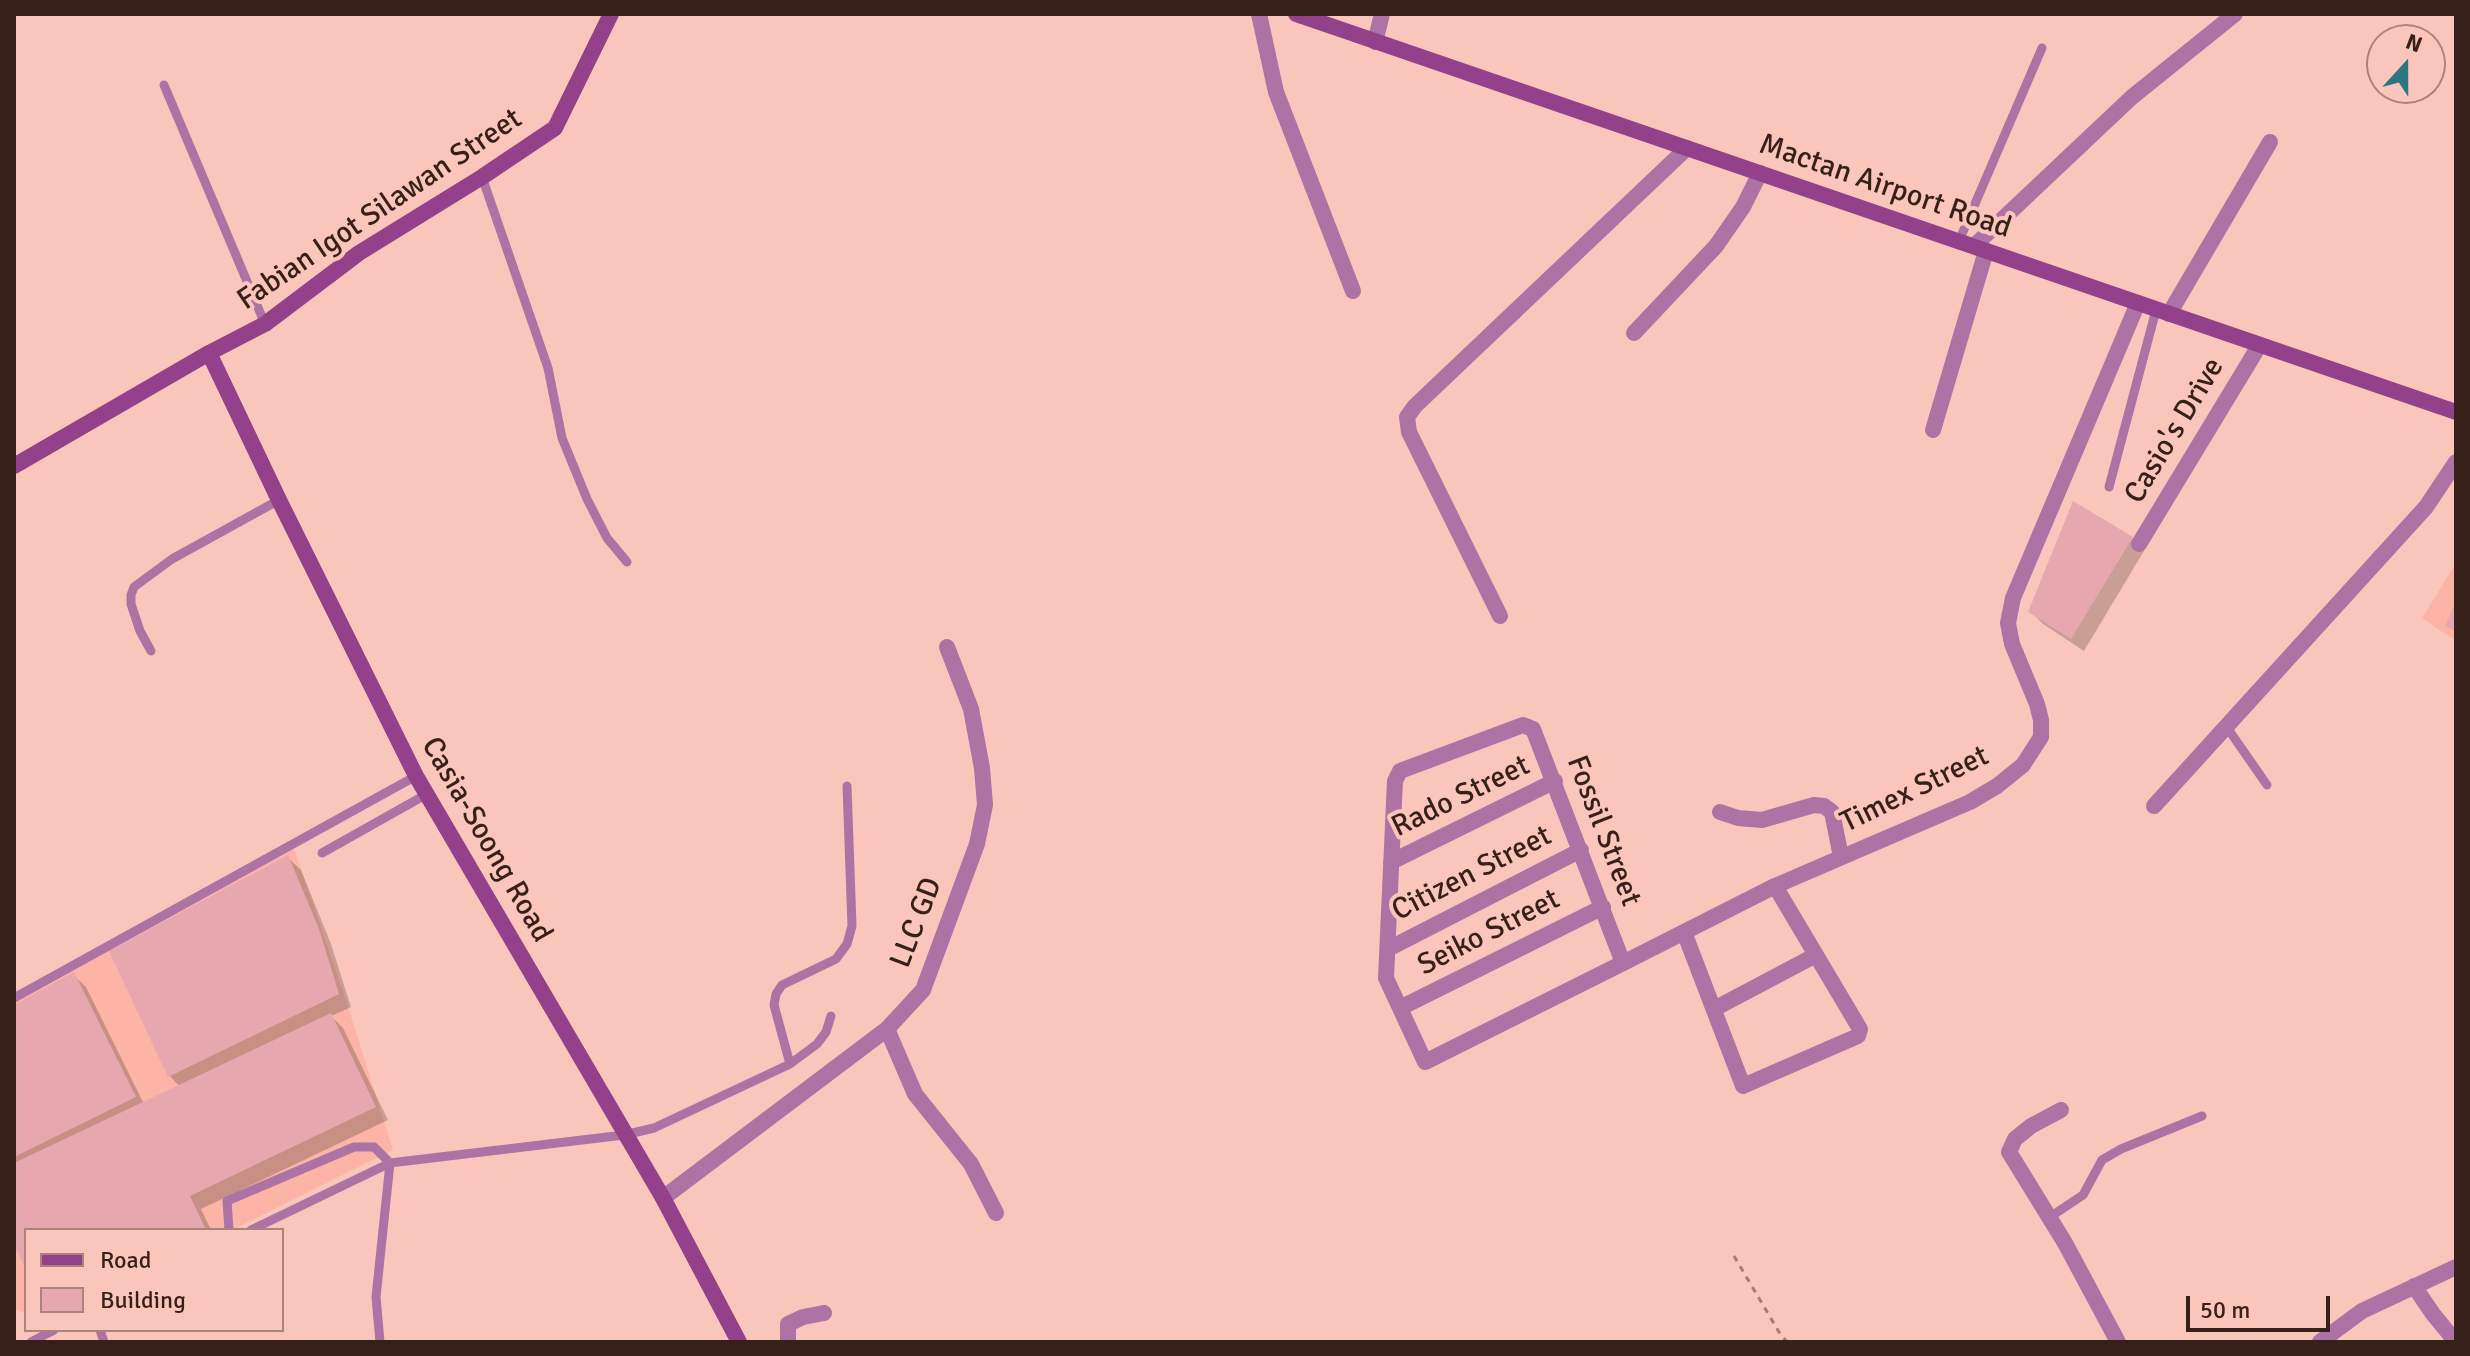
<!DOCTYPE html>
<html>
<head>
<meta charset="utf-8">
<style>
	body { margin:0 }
	#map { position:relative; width:2470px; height:1356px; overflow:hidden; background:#fac6bb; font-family:Signika,sans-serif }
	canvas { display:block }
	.frame { position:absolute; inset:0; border:16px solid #371f1a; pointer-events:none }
	.legend { position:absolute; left:24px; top:1228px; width:260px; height:104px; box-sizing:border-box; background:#fac6bb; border:2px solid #ac837b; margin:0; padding:10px 14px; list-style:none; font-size:24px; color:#371f1a }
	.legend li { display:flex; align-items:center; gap:16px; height:40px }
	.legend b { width:40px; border:2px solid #ac837b }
	.north { position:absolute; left:2366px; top:24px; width:80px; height:80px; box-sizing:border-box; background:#fac6bb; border:2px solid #ac837b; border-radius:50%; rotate:21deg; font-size:22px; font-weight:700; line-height:32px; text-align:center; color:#371f1a }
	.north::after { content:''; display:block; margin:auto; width:28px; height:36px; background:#2e7582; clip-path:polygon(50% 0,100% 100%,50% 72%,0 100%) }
	.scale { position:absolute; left:2186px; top:1296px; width:144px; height:36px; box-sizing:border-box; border:4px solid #371f1a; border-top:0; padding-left:10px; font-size:24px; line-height:28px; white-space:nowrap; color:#371f1a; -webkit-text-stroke:6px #fac6bb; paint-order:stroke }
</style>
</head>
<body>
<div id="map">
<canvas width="2470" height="1356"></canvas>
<div class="frame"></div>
<ul class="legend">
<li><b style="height:10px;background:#93418b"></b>Road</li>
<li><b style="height:22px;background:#e7a7ae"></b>Building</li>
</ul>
<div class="north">N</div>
<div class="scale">50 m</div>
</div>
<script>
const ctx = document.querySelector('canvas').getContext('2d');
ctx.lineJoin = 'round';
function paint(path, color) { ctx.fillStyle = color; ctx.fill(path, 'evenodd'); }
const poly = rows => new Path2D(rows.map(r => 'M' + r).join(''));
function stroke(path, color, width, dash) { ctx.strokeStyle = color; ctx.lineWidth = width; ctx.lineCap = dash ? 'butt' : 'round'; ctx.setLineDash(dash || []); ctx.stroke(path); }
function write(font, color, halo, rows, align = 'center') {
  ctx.font = font + ' Signika,sans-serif'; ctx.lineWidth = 8; ctx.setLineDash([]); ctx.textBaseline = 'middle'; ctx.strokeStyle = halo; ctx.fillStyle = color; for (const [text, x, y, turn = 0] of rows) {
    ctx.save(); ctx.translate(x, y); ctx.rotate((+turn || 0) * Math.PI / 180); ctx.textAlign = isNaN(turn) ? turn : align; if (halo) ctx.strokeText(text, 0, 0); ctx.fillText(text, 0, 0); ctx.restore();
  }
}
const built = poly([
	[2456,563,2456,641,2422,618],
	[294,849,344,994,393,1150,232,1230,26,1230,26,1313,14,1308,14,1000]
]);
const shadow = poly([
	[2132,539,2144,551,2084,651,2043,624,2030,611],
	[288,858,301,870,331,944,351,1007,331,1016,343,1028,388,1120,201,1209,211,1230,26,1230,26,1265,14,1239,14,1007,73,975,86,987,144,1104,180,1087,170,1076]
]);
const building = poly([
	[2073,501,2133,537,2071,639,2028,612],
	[2456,602,2456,631,2445,626],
	[288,855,319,929,339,994,168,1077,109,951],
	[74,972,136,1097,14,1157,14,1005],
	[331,1013,376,1107,190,1196,206,1230,26,1230,26,1270,14,1244,14,1163]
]);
const path = poly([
	[1734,1256,1779,1332,1787,1342]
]);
const lane = poly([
	[164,85,265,324],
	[482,177,548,368,562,438,587,499,607,538,627,562],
	[1959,241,2042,48],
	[2109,487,2156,310],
	[151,651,140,631,131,604,131,595,134,587,172,559,279,500],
	[2226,726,2267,785],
	[322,853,427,794],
	[14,998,416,776],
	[790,1064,774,1005,776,994,782,985,836,959,847,944,852,926,847,786],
	[2050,1217,2083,1195,2102,1160,2121,1149,2202,1116],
	[229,1230,227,1201,354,1147,374,1147,390,1163,376,1297,380,1342],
	[251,1230,390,1163,624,1135,654,1128,790,1064,817,1044,826,1032,831,1016],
	[100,1330,104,1342],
	[31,1342,54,1330]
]);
const street = poly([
	[1259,14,1276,92,1353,291],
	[1375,42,1382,14],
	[1974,246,2132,97,2235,14],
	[2169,314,2270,142],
	[1634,333,1716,246,1743,207,1760,173],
	[1933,430,1986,251],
	[2139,544,2259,346],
	[1500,616,1409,432,1407,417,1415,406,1687,148],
	[2154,806,2426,507,2456,462],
	[1720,812,1738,818,1762,820,1814,805,1824,806,1832,812,1841,857],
	[1391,862,1555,781],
	[1684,932,1743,1086,1858,1036,1860,1029,1775,886],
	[1388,949,1581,850],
	[1623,963,1533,729,1523,725,1400,771,1395,781,1386,978,1425,1062,1623,963,1775,886,1970,802,1997,786,2023,765,2041,737,2041,720,2037,704,2012,644,2008,623,2013,598,2138,303],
	[1400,1008,1603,907],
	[1714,1009,1816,955],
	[887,1029,915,1094,971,1164,996,1213],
	[2061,1110,2031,1126,2015,1139,2009,1152,2065,1243,2118,1342],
	[663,1198,887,1029,923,990,977,844,985,805,982,768,971,709,947,647],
	[2414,1286,2433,1314,2456,1342],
	[788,1342,788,1324,803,1317,824,1313],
	[2320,1342,2362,1311,2456,1267]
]);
const secondary = poly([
	[1296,14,2456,412],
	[209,353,279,500,416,776,663,1198,739,1342],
	[14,466,209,353,265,324,359,253,482,177,555,128,611,14]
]);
const streetNames = [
	["Mactan Airport Road",1885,187,19],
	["Fabian Igot Silawan Street",380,210,-34],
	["Casio's Drive",2175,431,-59],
	["Timex Street",1915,790,-26],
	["Rado Street",1461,797,-26],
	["Fossil Street",1603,831,69],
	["Casia-Soong Road",486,840,60],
	["Citizen Street",1472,874,-27],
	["LLC GD",917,923,-69],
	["Seiko Street",1489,933,-27]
];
paint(built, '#fbb4a5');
paint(shadow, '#0003');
paint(building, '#e7a7ae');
stroke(path, '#a57d75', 3, [6, 6]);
stroke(lane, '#ac73a4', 9);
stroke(street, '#ac73a4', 16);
stroke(secondary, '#93418b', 16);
write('30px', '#371f1a', '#fac6bb', streetNames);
</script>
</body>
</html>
